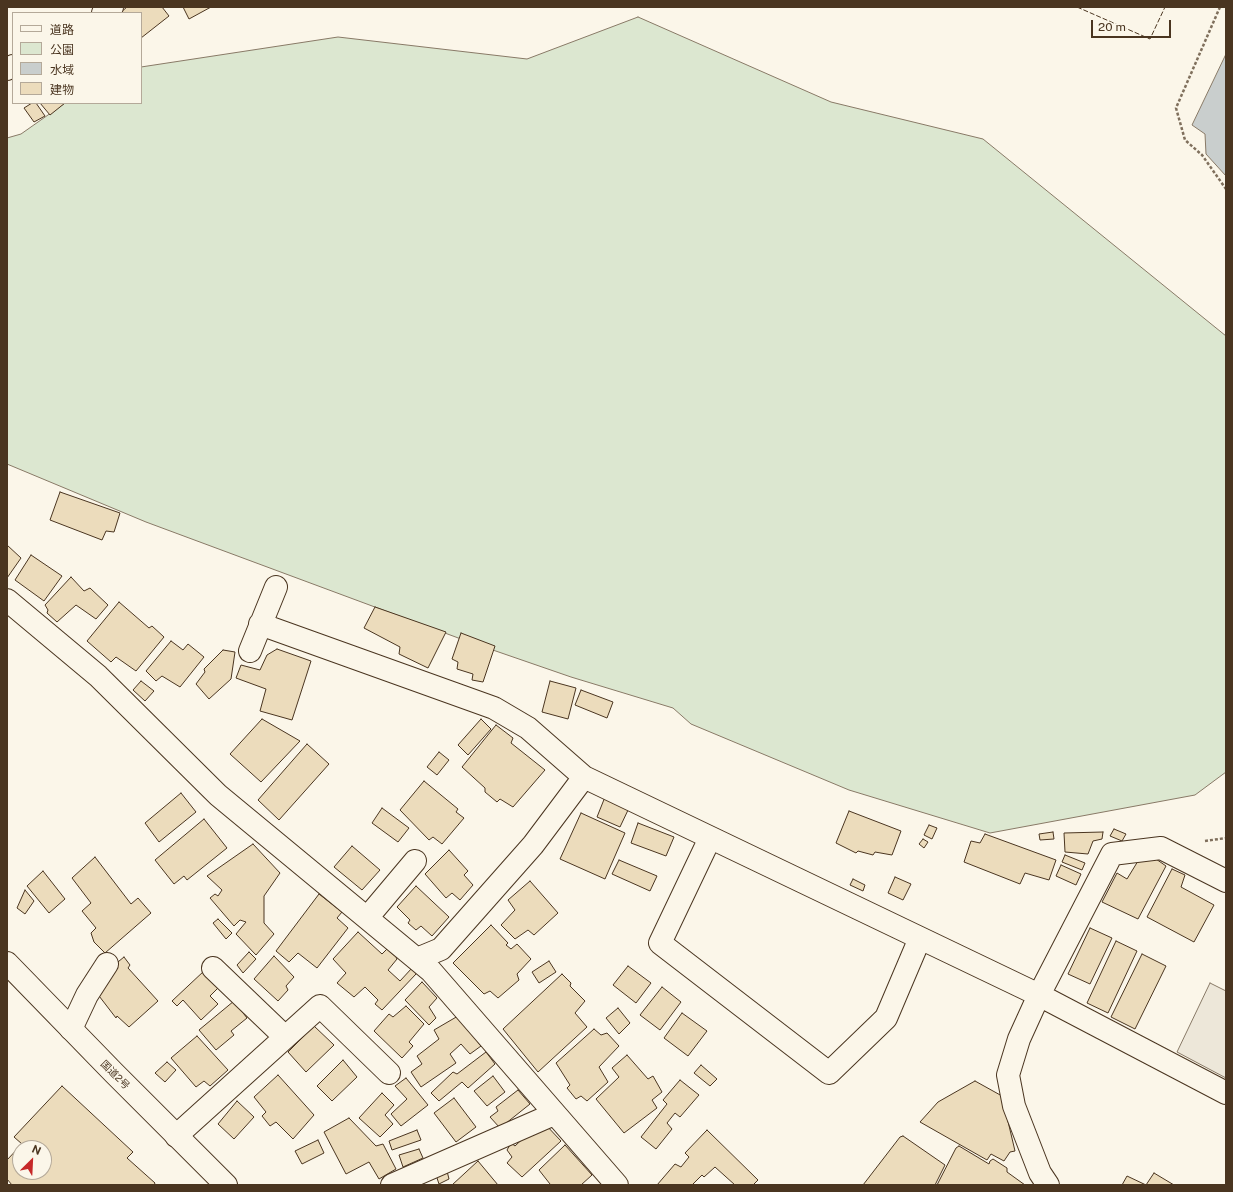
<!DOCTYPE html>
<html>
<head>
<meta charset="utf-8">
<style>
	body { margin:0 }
	#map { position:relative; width:1233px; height:1192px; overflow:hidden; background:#fbf6e9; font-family:"Public Sans","Noto Sans JP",sans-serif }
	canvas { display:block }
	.frame { position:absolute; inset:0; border:8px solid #4a3520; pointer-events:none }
	.legend { position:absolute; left:12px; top:12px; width:130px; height:92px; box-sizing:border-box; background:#fbf6e9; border:1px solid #b4a999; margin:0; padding:5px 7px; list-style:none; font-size:12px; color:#4a3520 }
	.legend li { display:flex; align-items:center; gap:8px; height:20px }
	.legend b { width:20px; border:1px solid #b4a999 }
	.north { position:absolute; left:12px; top:1140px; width:40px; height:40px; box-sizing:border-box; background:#fbf6e9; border:1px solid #b4a999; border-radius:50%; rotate:24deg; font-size:11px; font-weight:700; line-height:16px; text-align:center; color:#4a3520 }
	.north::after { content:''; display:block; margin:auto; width:14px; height:18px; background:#c62828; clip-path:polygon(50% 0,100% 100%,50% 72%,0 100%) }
	.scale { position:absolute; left:1091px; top:20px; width:80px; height:18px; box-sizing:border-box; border:2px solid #4a3520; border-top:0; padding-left:5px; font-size:12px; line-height:14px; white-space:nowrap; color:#4a3520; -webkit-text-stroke:3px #fbf6e9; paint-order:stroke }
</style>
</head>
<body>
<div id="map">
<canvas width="1233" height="1192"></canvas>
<div class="frame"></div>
<ul class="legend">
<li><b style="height:5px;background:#fbf6e9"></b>道路</li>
<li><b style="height:11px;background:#dce7d0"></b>公園</li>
<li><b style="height:11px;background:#c9cecd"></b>水域</li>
<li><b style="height:11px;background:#ecdcbc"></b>建物</li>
</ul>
<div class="north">N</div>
<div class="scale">20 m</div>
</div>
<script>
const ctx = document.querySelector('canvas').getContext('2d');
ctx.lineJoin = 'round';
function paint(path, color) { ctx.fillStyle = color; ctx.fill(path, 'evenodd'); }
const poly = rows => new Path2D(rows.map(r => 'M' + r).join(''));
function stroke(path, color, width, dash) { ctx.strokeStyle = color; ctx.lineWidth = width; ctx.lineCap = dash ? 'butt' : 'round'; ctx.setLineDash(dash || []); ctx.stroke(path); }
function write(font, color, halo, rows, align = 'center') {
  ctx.font = font + ' "Public Sans","Noto Sans JP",sans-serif'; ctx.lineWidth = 3; ctx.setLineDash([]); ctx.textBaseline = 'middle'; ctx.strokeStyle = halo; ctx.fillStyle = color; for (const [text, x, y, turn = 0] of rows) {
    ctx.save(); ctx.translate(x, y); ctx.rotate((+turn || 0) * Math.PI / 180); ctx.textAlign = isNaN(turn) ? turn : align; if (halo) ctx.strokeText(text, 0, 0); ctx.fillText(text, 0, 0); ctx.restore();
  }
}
const green = poly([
	[638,17,831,102,983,139,1226,336,1226,772,1195,795,990,833,849,790,691,724,673,708,571,677,461,639,146,522,7,464,7,138,21,134,65,103,141,103,141,67,338,37,527,59,638,17]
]);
const parking = poly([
	[1210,983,1226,991,1226,1078,1177,1052,1210,983]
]);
const water = poly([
	[1226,54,1226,176,1206,154,1205,134,1192,125,1226,54]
]);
const building = poly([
	[127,7,162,7,169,16,141,38,141,13,120,13,127,7],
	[183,7,211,7,189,19,183,7],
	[32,103,36,103,45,116,34,122,24,108,32,103],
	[40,103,65,103,50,115,40,103],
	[60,492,120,513,114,532,106,531,102,540,50,520,60,492],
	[7,545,21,558,7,578,7,545],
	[31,555,62,576,44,601,15,580,31,555],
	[71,577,84,591,90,588,108,605,96,619,76,605,57,622,47,613,48,610,45,605,71,577],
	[119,602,149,628,152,626,164,637,136,671,116,657,111,662,87,641,119,602],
	[375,607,446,632,428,668,399,654,400,647,364,628,375,607],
	[461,633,495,646,483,682,472,680,473,674,457,669,458,662,452,659,461,633],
	[171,641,183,650,188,644,204,657,180,687,162,676,156,681,146,671,171,641],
	[277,649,311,661,292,720,260,711,266,689,236,678,241,665,260,670,267,655,277,649],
	[223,650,235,652,231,679,209,699,196,684,205,672,204,669,223,650],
	[141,681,154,691,145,701,133,690,141,681],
	[550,681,576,688,568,719,542,712,550,681],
	[581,690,613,702,607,718,575,705,581,690],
	[262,719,300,741,261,782,230,754,262,719],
	[481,719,491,729,468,755,458,745,481,719],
	[496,725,513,738,511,743,545,770,513,807,500,799,497,802,485,792,485,788,462,767,496,725],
	[307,744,329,764,279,820,258,800,307,744],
	[439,752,449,760,437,775,427,767,439,752],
	[424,781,458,809,456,812,464,818,442,844,433,837,429,840,400,810,424,781],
	[181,793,196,812,159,842,145,823,181,793],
	[605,797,629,808,620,827,597,817,605,797],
	[382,808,409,828,398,842,372,823,382,808],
	[849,811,901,831,892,855,875,852,873,855,858,851,856,853,836,843,849,811],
	[581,813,625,833,605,879,560,859,581,813],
	[204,819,227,848,187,880,184,876,174,884,155,860,204,819],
	[638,823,674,837,666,856,631,843,638,823],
	[929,825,937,828,932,839,924,835,929,825],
	[1114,829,1126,834,1122,841,1110,836,1114,829],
	[1053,832,1054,839,1040,840,1039,834,1053,832],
	[1103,832,1102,839,1093,841,1088,854,1065,852,1064,833,1103,832],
	[985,834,1056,860,1049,880,1025,873,1020,884,964,862,971,841,980,843,985,834],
	[923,839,928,842,924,848,919,844,923,839],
	[253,844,280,873,264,896,264,923,274,934,256,955,236,934,246,922,240,920,234,926,210,898,215,894,218,896,222,890,207,876,253,844],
	[352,846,380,870,362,890,334,867,352,846],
	[449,850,468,871,464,875,473,885,460,900,452,893,446,898,425,874,449,850],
	[1065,855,1085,863,1082,870,1062,862,1065,855],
	[95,857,131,904,138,898,151,913,105,953,94,942,91,933,96,928,82,911,91,903,72,878,95,857],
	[1156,859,1166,866,1138,919,1102,902,1117,873,1127,879,1138,861,1156,859],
	[619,860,657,876,650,891,612,874,619,860],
	[1061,865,1081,874,1076,885,1056,876,1061,865],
	[1172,869,1185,875,1181,887,1214,905,1194,942,1147,917,1172,869],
	[43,871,65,899,49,913,27,886,43,871],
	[895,877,911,884,903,900,888,893,895,877],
	[853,879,865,885,863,891,850,885,853,879],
	[530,881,558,913,534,935,528,930,515,939,501,925,515,910,508,900,530,881],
	[416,886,449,917,432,936,421,926,416,930,408,923,410,920,397,907,416,886],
	[25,890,34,901,25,914,17,908,25,890],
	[319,894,342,912,337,918,348,928,317,968,298,953,289,962,276,951,319,894],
	[218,919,232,933,226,939,213,923,218,919],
	[491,925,508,943,506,945,511,949,517,944,531,959,517,974,519,980,498,998,490,991,484,994,453,963,491,925],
	[1090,928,1112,938,1090,984,1068,974,1090,928],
	[358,932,382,954,387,949,396,957,397,959,388,970,400,981,412,968,416,971,416,974,382,1010,375,1004,378,1000,365,987,354,997,337,983,346,973,333,959,358,932],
	[1116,941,1137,951,1108,1013,1087,1003,1116,941],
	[249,952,256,959,243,973,237,965,249,952],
	[1142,954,1166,966,1135,1029,1111,1017,1142,954],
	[274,956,294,977,286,986,288,990,278,1001,254,979,274,956],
	[124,957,130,965,128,968,158,1001,129,1027,117,1016,116,1018,96,992,113,966,124,957],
	[549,961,556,972,539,983,532,972,549,961],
	[628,966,651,983,636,1003,613,985,628,966],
	[204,971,218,988,210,996,218,1004,201,1020,183,1000,177,1006,172,1001,204,971],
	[562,974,571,983,570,986,585,1001,575,1013,587,1027,538,1072,503,1029,562,974],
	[422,982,437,998,429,1007,436,1018,429,1025,405,1000,422,982],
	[662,987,681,1002,660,1030,640,1015,662,987],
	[234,1001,247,1018,231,1031,234,1035,216,1050,199,1030,234,1001],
	[406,1006,424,1024,409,1042,413,1046,402,1058,374,1031,389,1014,393,1017,406,1006],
	[618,1008,630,1023,619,1034,606,1018,618,1008],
	[682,1013,707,1031,688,1056,664,1038,682,1013],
	[458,1016,481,1046,470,1054,461,1044,450,1054,456,1063,421,1087,411,1072,422,1064,417,1056,439,1039,434,1030,458,1016],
	[314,1026,334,1045,306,1072,288,1052,314,1026],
	[594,1029,601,1035,607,1033,619,1046,599,1067,608,1082,587,1101,581,1096,576,1099,567,1088,570,1085,556,1063,594,1029],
	[197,1036,228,1070,210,1086,204,1081,196,1087,171,1058,197,1036],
	[486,1052,495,1064,468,1088,462,1082,439,1101,431,1093,453,1072,457,1074,486,1052],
	[627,1055,648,1079,653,1076,662,1092,652,1100,657,1108,624,1133,596,1099,619,1077,612,1068,627,1055],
	[343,1060,357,1077,332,1101,317,1086,343,1060],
	[167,1062,176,1070,165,1082,155,1073,167,1062],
	[701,1065,717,1079,710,1086,694,1073,701,1065],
	[278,1075,314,1115,293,1139,276,1122,270,1126,262,1116,266,1112,254,1097,278,1075],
	[493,1076,505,1092,487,1106,474,1091,493,1076],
	[406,1078,428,1105,401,1126,391,1114,407,1099,395,1086,406,1078],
	[680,1080,699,1095,680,1117,675,1113,667,1123,672,1129,656,1149,641,1137,667,1104,663,1100,680,1080],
	[975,1081,1002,1096,1015,1151,1010,1152,1004,1161,991,1154,987,1160,920,1122,938,1102,975,1081],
	[62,1086,133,1152,127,1158,155,1183,154,1185,12,1185,7,1179,7,1160,22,1144,14,1137,62,1086],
	[20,1148,44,1148,44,1172,20,1172,20,1148],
	[518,1090,530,1104,500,1128,490,1117,498,1111,496,1107,518,1090],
	[382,1093,394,1105,385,1115,393,1124,380,1137,359,1118,382,1093],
	[454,1098,476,1127,456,1142,434,1113,454,1098],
	[237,1101,254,1117,234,1139,218,1124,237,1101],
	[349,1118,376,1146,383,1144,396,1169,379,1179,369,1162,346,1174,324,1132,349,1118],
	[545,1124,561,1141,522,1177,507,1163,512,1157,507,1150,511,1143,515,1146,532,1130,545,1124],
	[417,1130,421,1140,392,1150,389,1141,417,1130],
	[707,1130,758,1180,753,1185,735,1185,715,1167,704,1177,702,1175,692,1185,657,1185,675,1164,681,1167,689,1157,685,1153,707,1130],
	[903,1136,945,1165,935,1185,863,1185,900,1137,903,1136],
	[318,1140,324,1153,302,1164,295,1151,318,1140],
	[565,1145,592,1175,581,1185,549,1185,550,1184,539,1170,565,1145],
	[959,1146,989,1164,990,1161,993,1159,1007,1168,1007,1172,1025,1185,937,1185,956,1148,959,1146],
	[419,1149,423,1158,403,1167,399,1155,419,1149],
	[478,1161,498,1185,452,1185,478,1161],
	[447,1171,449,1179,439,1184,436,1175,447,1171],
	[1154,1173,1174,1185,1122,1185,1127,1176,1146,1185,1154,1173]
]);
const path = poly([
	[1220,7,1176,108,1185,140,1202,155,1226,189],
	[1205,841,1226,838]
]);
const minor = poly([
	[103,13,112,7],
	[7,69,13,66],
	[7,600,98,676,218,795,431,971,617,1185],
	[260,624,494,708,528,728,584,777],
	[250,651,276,587],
	[710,838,660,943,829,1073,886,1018,920,938],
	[367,918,415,861],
	[417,959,441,949,533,845,584,777,1039,995,1226,1093],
	[213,968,285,1037],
	[71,1029,87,995,107,964],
	[176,1136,320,1006,389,1073],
	[392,1185,554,1114],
	[1048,1185,1040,1173,1014,1106,1008,1075,1019,1039,1039,995,1112,854,1161,848,1226,881]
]);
const trunk = poly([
	[7,963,114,1073,226,1185]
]);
const fence = poly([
	[1077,7,1150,39,1165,7]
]);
const streetNames = [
	["国道2号",115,1075,45]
];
paint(green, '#dce7d0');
stroke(green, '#887966', 1);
paint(parking, '#ede7d9');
stroke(parking, '#887966', 1);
paint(water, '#c9cecd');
stroke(water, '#887966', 1);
paint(building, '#ecdcbc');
stroke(building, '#4a3520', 1);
stroke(minor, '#4a3520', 24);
stroke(trunk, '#4a3520', 24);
stroke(path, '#7f6f5c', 2.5, [3, 2]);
stroke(minor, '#fbf6e9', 22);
stroke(trunk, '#fbf6e9', 22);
stroke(fence, '#4a3520', 1, [5, 2]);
write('10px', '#4a3520', '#fbf6e9', streetNames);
</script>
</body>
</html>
